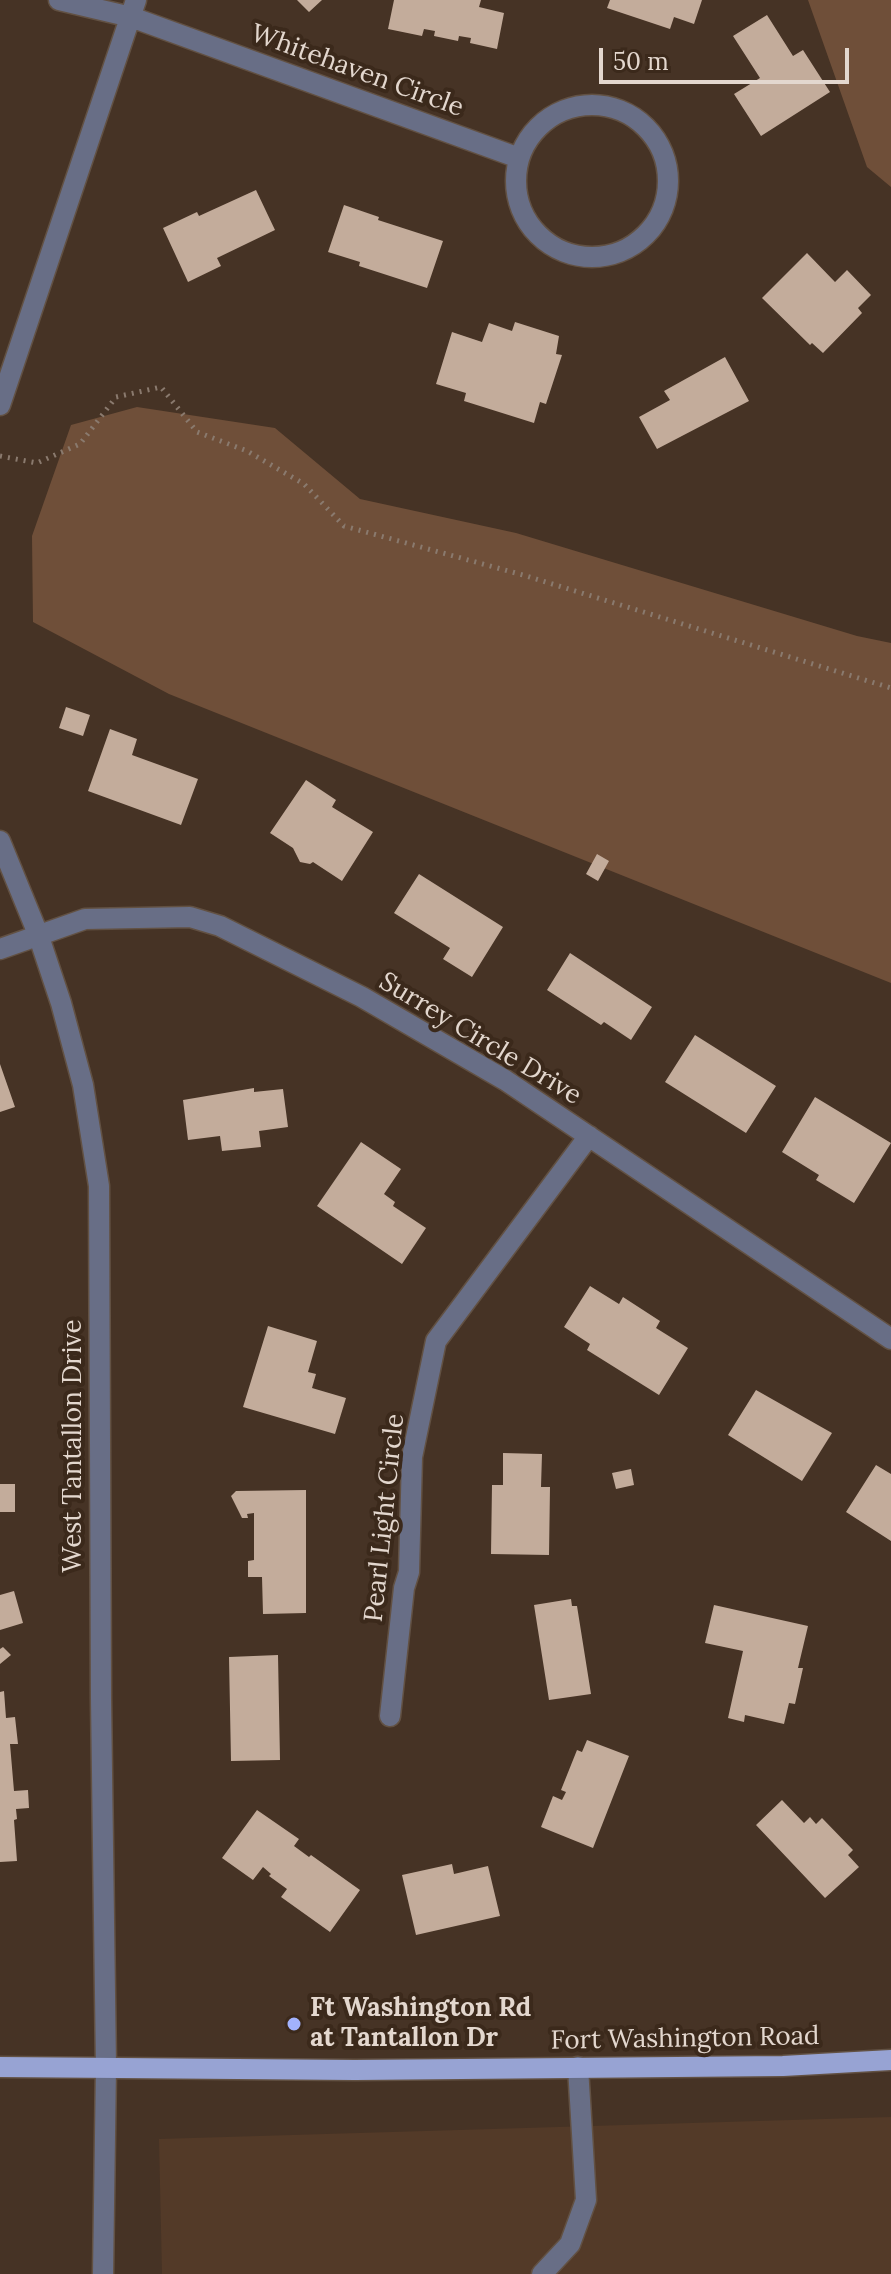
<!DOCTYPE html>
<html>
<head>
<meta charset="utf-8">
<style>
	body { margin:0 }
	#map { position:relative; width:891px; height:2274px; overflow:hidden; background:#463325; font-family:Lora,serif }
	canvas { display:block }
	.scale { position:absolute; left:599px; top:48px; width:250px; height:36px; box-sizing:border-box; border:4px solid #e3d7ce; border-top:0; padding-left:10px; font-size:24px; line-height:28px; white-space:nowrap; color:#e3d7ce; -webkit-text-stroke:6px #3b291b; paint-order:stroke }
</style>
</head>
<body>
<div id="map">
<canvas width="891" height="2274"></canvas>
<div class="scale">50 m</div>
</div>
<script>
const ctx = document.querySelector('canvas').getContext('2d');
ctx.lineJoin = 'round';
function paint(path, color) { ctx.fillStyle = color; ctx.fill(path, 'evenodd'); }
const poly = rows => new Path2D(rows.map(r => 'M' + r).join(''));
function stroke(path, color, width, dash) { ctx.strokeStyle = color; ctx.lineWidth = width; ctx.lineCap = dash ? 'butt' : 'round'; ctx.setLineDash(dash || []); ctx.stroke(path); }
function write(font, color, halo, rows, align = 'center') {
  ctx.font = font + ' Lora,serif'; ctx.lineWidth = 8; ctx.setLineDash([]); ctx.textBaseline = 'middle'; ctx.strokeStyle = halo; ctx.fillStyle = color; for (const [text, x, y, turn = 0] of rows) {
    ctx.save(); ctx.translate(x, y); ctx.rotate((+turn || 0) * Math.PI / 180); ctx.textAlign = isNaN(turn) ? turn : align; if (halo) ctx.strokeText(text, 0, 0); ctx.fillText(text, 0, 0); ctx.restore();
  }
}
const built = poly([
	[891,2117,891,2274,162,2274,159,2139]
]);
const green = poly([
	[808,0,891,0,891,187,867,167],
	[137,407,275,428,360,499,516,533,857,636,891,643,891,983,169,694,33,622,32,536,71,425]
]);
const building = poly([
	[297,0,322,0,309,12],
	[394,0,481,0,479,7,504,13,497,49,470,43,471,38,459,36,458,41,434,36,435,31,424,29,422,36,388,29],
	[610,0,702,0,694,24,674,17,670,29,607,8],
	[767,15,793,56,803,50,830,92,761,136,734,94,760,78,733,36],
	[256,190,275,230,217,258,221,266,188,282,163,228,197,212,199,216],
	[344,205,379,217,378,220,443,241,427,288,359,266,360,262,328,252],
	[807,253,835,282,847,270,871,295,858,308,862,313,823,353,812,343,810,345,762,298],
	[515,322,559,336,556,354,562,355,546,404,540,402,534,423,464,401,466,393,436,384,452,332,482,342,489,323,512,331],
	[725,357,749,401,657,449,639,417,670,400,664,391],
	[66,707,90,715,83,736,59,728],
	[110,729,137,739,132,755,198,779,181,825,88,791],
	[306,780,336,800,332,807,373,832,342,881,313,862,310,864,300,862,293,848,270,833],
	[597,854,609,861,598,881,586,874],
	[419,874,503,927,472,977,443,959,450,948,394,913],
	[570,953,652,1007,631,1040,604,1022,601,1025,547,990],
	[695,1035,776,1086,746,1133,665,1082],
	[0,1064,15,1107,0,1112],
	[254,1088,254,1092,283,1089,288,1127,259,1131,261,1147,222,1151,220,1136,188,1140,183,1100],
	[815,1097,891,1143,854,1203,816,1180,819,1175,782,1152],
	[361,1142,401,1169,384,1194,395,1202,393,1206,426,1228,402,1264,317,1206],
	[590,1286,619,1304,623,1297,660,1321,656,1328,688,1348,659,1395,587,1350,590,1344,564,1327],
	[268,1326,317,1341,308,1372,316,1374,312,1388,346,1398,335,1434,243,1407],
	[756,1390,832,1433,802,1481,728,1435],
	[503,1453,542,1454,541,1487,550,1487,549,1555,491,1554,492,1485,503,1485],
	[876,1465,891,1474,891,1541,846,1512],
	[631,1469,634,1485,616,1489,612,1473],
	[0,1484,15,1484,15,1512,0,1512],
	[306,1490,306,1613,263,1614,262,1577,248,1577,248,1561,254,1560,254,1513,247,1514,248,1518,242,1518,231,1496,236,1491],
	[14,1591,23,1623,0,1630,0,1595],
	[571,1599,572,1606,577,1606,591,1694,549,1700,534,1605],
	[714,1605,808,1626,798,1668,803,1668,795,1704,789,1703,784,1724,745,1715,744,1722,728,1718,743,1651,705,1643],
	[3,1647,11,1655,0,1664,0,1649],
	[278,1655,280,1760,231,1761,229,1657],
	[4,1691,6,1718,15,1717,18,1744,10,1744,14,1791,28,1790,29,1808,16,1809,17,1819,14,1820,17,1861,0,1862,0,1692],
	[587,1740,629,1756,593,1848,541,1827,553,1796,562,1800,566,1792,561,1790,577,1750,582,1752],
	[782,1800,804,1823,810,1817,816,1824,822,1818,853,1850,848,1855,859,1867,825,1898,756,1825],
	[257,1810,299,1839,294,1846,309,1857,311,1855,360,1890,330,1932,281,1897,287,1889,269,1876,271,1874,263,1867,253,1880,222,1858],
	[452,1864,454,1874,488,1866,500,1916,416,1935,402,1875]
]);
const path = poly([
	[0,456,37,463,80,444,116,397,161,387,197,432,247,451,304,484,344,526,523,575,891,688]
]);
const minor = poly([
	[59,0,131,17,519,158],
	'516 181a76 76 0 1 1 152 0a76 76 0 1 1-152 0Z',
	[0,405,136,0],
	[0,841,38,934,61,1003,83,1085,99,1186,101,1699,106,2067,103,2274],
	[0,949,85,919,190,917,220,926,362,997,505,1080,891,1339],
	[390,1716,404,1588,409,1572,412,1457,436,1341,589,1136],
	[542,2274,570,2244,586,2200,578,2067]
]);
const major = poly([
	[0,2067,355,2070,783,2066,891,2060]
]);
const markers = [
	[294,2024,8,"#a2b2fd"]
];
const streetNames = [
	["Whitehaven Circle",357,71,20],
	["Surrey Circle Drive",480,1039,31],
	["West Tantallon Drive",74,1446,-90],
	["Pearl Light Circle",385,1518,-84],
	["Fort Washington Road",685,2039,-1]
];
const poiNames = [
	["Ft Washington Rd",310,2009],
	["at Tantallon Dr",310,2039]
];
paint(built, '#533a28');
paint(green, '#6f4f39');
paint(building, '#c3ac9b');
stroke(minor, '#625143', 23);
stroke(major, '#625143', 23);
stroke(path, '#8a7a6e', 5, [2, 6]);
stroke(minor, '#686e86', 20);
stroke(major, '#97a3d3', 20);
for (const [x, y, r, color] of markers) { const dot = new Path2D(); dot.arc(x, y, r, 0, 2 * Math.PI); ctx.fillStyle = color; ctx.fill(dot); stroke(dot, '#3b291b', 3); }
write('26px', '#e3d7ce', '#3b291b', streetNames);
write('bold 26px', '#e3d7ce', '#3b291b', poiNames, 'left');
</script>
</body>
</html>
